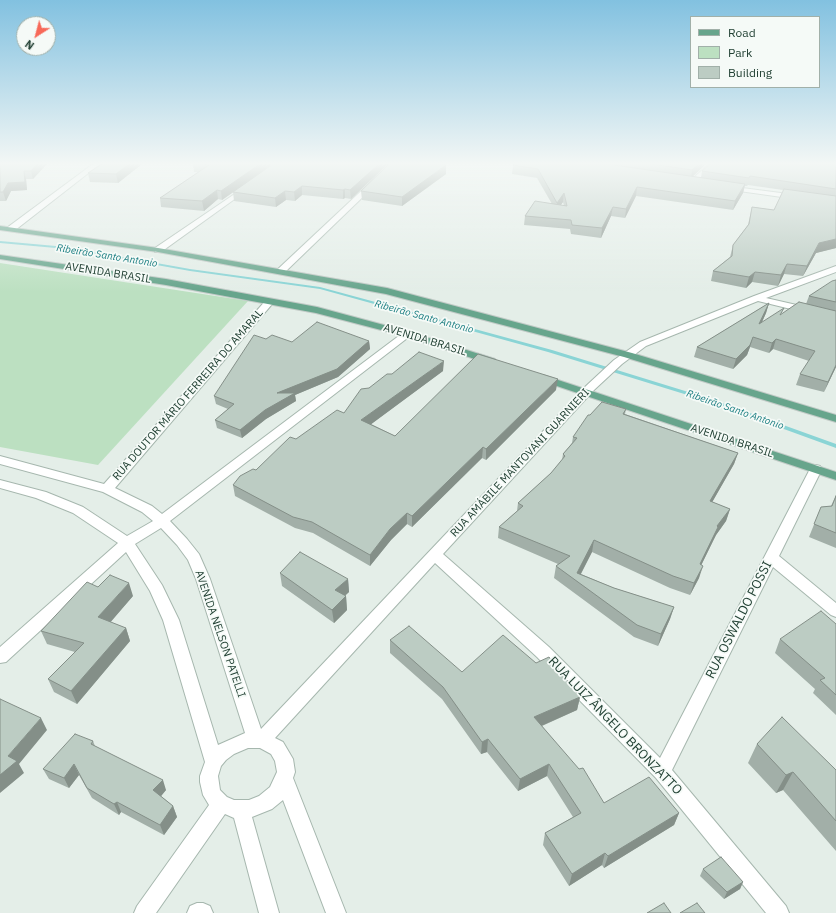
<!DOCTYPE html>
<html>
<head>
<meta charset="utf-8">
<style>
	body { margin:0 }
	#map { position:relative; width:836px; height:913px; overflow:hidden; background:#e4eee8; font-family:"IBM Plex Sans",sans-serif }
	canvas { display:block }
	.legend { position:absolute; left:690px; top:16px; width:130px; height:72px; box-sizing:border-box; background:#f5faf7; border:1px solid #a1b0a9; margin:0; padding:5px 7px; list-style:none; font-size:12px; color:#224134 }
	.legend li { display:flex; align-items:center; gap:8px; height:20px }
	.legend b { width:20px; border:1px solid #a1b0a9 }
	.north { position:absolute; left:16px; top:16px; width:40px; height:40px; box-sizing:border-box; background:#f5faf7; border:1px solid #a1b0a9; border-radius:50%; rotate:216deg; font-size:11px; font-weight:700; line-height:16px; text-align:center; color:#224134 }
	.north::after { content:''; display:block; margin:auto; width:14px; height:18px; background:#f76959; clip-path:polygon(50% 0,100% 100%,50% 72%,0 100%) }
</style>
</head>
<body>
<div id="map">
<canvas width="836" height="913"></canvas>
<ul class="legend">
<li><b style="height:5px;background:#67a58c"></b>Road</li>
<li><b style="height:11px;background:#bce0c1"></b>Park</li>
<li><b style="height:11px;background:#bcccc3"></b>Building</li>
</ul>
<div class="north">N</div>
</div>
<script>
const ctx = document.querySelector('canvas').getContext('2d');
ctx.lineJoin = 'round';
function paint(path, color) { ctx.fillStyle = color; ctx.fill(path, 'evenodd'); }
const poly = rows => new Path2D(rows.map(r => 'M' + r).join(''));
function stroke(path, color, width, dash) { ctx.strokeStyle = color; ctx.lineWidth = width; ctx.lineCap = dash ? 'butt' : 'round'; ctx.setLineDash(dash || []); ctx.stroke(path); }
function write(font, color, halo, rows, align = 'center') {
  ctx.font = font + ' "IBM Plex Sans",sans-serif'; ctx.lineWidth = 3.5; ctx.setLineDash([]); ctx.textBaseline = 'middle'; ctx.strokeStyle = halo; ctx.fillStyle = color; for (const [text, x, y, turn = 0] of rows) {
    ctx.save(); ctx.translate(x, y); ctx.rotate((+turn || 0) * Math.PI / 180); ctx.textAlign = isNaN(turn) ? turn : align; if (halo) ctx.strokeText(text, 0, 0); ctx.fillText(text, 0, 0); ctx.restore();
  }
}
const green = poly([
	[0,263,248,301,98,465,0,447]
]);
const stream = poly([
	[0,241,67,247,190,269,320,287,552,350,711,399,836,444,836,448,707,401,548,352,320,289,190,271,67,249,0,243,0,241]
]);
const minor = poly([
	[93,164,100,164,14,231,8,231,8,227,93,164],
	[390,164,397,164,284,273,278,273,277,271,278,269,390,164],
	[709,164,716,164,693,184,689,184,689,182,709,164],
	[727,186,796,195,799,197,796,199,725,189,725,187,727,186],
	[245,187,250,188,161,252,155,252,155,248,245,187],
	[836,266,836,272,766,298,836,314,836,320,758,301,646,346,622,364,594,390,443,554,549,647,660,758,810,469,812,466,816,465,820,466,822,469,779,556,836,603,836,617,831,615,773,567,672,770,786,906,789,913,766,913,656,778,537,657,435,563,275,738,283,742,293,759,295,772,293,778,346,913,326,913,283,800,272,809,252,817,279,913,259,913,234,818,225,814,156,913,134,913,137,906,209,805,203,795,200,782,200,776,205,762,163,620,150,591,126,552,6,662,0,663,0,647,118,543,73,513,36,498,0,488,0,480,46,492,83,507,127,536,153,521,142,512,103,492,0,464,0,456,104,484,267,299,273,299,274,301,273,303,115,488,152,506,162,514,404,332,410,332,412,334,410,336,170,521,187,539,199,554,210,579,261,729,586,386,614,360,640,342,754,296,836,266],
	[161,528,177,545,188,560,196,579,245,733,218,745,179,620,162,585,135,544,161,528],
	[248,748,260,748,271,754,275,761,277,772,270,787,259,796,249,800,234,800,227,797,220,790,218,776,221,766,226,760,234,754,248,748],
	[197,903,203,903,210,906,213,913,187,913,190,906,197,903]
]);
const major = poly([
	[0,226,158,248,387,288,632,353,836,415,836,422,624,357,386,294,158,252,0,230,0,226],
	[0,255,166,279,317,307,410,332,495,359,496,361,495,363,487,363,404,336,316,313,166,285,0,259,0,255],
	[543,375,836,472,836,480,539,380,538,378,543,375]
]);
const wall = poly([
	[0,164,47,164,33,179,26,179,27,190,11,191,6,201,0,201],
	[142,164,118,183,90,182,88,173],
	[193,164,273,164,222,200,218,199,204,211,161,207,160,198,198,172,194,172],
	[273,164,388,164,351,199,345,198,343,199,302,195,295,201,286,200,276,207,234,201,233,192],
	[514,164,706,164,692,177,701,178,702,171,836,164,836,248,816,253,803,276,784,274,778,286,752,282,746,288,711,281,713,271,730,257,733,245,748,225,752,207,774,210,783,190,748,185,747,186,745,186,743,193,733,210,636,196,625,218,611,216,601,238,571,234,570,229,524,225,525,216,552,204,537,178,512,174,513,165],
	[563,202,564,206,561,205],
	[446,174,402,206,362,200,361,191],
	[836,280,836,367,824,392,796,385,800,374,809,361,773,349,769,353,750,347,747,355,733,369,694,357,697,347,769,303,766,313,762,322,806,304,809,296],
	[369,341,370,349,338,377,295,395,296,401,266,419,242,438,217,428,215,420,228,409,216,404,214,396,292,342],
	[443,371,371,424,395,436,556,390,486,460,482,458,412,527,407,524,391,540,370,566,313,533,295,528,235,496,233,485,256,470,296,439,344,413,369,388,392,374],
	[626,409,625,414,738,453,734,464,712,502,730,509,726,521,716,535,701,565,699,578,690,595,670,588,592,552,581,574,614,588,674,607,670,619,658,646,634,637,554,578,556,566,558,564,498,538,499,527,517,511,518,503,551,473,562,460,563,454,572,443,573,437,590,415],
	[836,495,836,548,809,537,821,507,831,506],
	[280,573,348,579,349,592,345,596,346,596,347,610,334,623,282,586],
	[133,596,110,622,126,628,130,641,77,704,54,692,48,679,75,652,47,644,41,631],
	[836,624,836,715,813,693,815,689,775,653,780,639],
	[390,640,462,672,536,663,580,697,577,710,542,726,604,803,679,813,674,825,604,868,602,865,569,886,543,845,545,833,573,817,547,776,518,791,487,752,481,754,442,699,390,653],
	[93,741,95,746,166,790,161,796,173,806,177,817,164,835,121,812,119,815,92,798,79,775,69,788,49,779,43,769],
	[757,744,836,770,836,851,783,790,776,793,748,763],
	[703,869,743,882,740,889,724,899,700,876]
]);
const shadedWall = poly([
	[37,164,47,164,33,179,31,171],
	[129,164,142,164,118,183,116,174],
	[260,164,273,164,222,200,221,191],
	[379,164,388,164,351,199,350,190],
	[699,164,706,164,691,178,692,170],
	[446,165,446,174,402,206,402,197],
	[24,171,26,179,27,190,11,191,6,201,3,192,8,183],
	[745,184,743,193,733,210,735,201],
	[302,186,302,195,295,201,294,192],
	[637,187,636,196,625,218,626,209],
	[345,189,345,198,343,199,343,190],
	[217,190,218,199,204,211,202,201],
	[285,191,286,200,276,207,275,198],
	[564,193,563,202,556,212,557,203],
	[613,207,611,216,601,238,602,228],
	[836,239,836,248,816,253,803,276,807,266,819,243],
	[787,264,784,274,778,286,781,275],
	[755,272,752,282,746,288,749,277],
	[769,303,766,313,757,333,759,324],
	[753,337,750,347,747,355,733,369,736,359],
	[776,339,773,349,769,353,772,343],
	[369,341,370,349,338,377,295,395,296,401,266,419,242,438,240,430,277,393],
	[444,361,443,371,362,431,361,420],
	[836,365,836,367,824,392,828,382],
	[558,379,556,390,486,460,486,449],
	[483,447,482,458,412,527,412,516],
	[738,453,734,464,706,513,710,501],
	[730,509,726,521,716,535,714,539,696,576,700,564,717,526],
	[407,513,407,524,391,540,370,566,370,555,390,529],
	[594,540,592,552,577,581,577,573],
	[703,566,699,578,690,595,694,583],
	[348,579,349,592,336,603,335,590],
	[129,583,133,596,103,631,98,617],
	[346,596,347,610,334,623,332,610],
	[674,607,670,619,658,646,661,634],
	[126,628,130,641,77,704,71,691],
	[580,697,577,710,532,730,534,717],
	[41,718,47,730,19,764,24,773,0,793,0,775,8,756],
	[488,739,487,752,481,754,482,742],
	[74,764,79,775,69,788,64,778],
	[549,764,547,776,518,791,520,779],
	[793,772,783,790,776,793,786,775],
	[163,780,166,790,157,801,153,790],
	[117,802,121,812,119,815,114,804],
	[173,806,177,817,164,835,160,825],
	[679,813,674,825,604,868,608,856],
	[605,853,602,865,569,886,572,874],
	[743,882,740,889,724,899,727,892]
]);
const building = poly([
	[0,164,37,164,31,171,24,171,25,182,8,183,3,192,0,192,0,164],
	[102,164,129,164,116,174,88,173,102,164],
	[200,164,260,164,221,191,217,190,202,201,160,198,209,165,200,164],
	[273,164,379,164,350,190,345,189,343,190,302,186,294,192,285,191,275,198,233,192,273,164],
	[389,164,441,164,446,165,402,197,361,191,389,164],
	[514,164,607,164,745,184,735,201,637,187,626,209,613,207,602,228,572,225,571,220,525,216,535,201,567,206,564,193,557,203,538,169,513,165,514,164],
	[652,164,699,164,692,170,652,164],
	[710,164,836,164,836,189,750,176,749,178,702,171,710,164],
	[784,189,836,196,836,239,819,243,807,266,787,264,781,275,755,272,749,277,713,271,732,256,733,245,749,224,752,207,774,210,784,189],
	[836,280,836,302,809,296,832,281,836,280],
	[799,302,836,311,836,365,828,382,800,374,815,351,776,339,772,343,753,337,750,345,736,359,697,347,769,303,759,324,784,308,780,315,799,302],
	[317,322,369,341,337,369,277,393,295,393,265,410,240,430,215,420,234,404,214,396,254,335,266,339,272,335,292,342,317,322],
	[419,352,444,361,361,420,395,436,478,354,558,379,486,449,483,447,412,516,407,513,390,529,370,555,312,522,293,517,233,485,240,476,253,469,256,470,290,437,296,439,337,410,344,413,361,389,369,388,387,374,392,374,419,352],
	[602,402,626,409,623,414,738,453,710,501,730,509,717,526,718,527,700,564,703,566,694,583,673,576,594,540,577,573,614,588,674,607,661,634,637,625,556,566,570,556,499,527,523,506,518,503,551,473,565,456,563,454,577,438,573,437,588,415,590,415,602,402],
	[836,496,836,533,814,524,821,507,832,506,836,496],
	[300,552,348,579,335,590,346,596,332,610,280,573,300,552],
	[110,575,129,583,98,617,126,628,71,691,48,679,84,643,41,631,87,582,98,587,110,575],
	[821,611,836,624,836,695,820,680,825,678,780,639,821,611],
	[409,626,462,672,503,635,536,663,549,657,580,697,534,717,579,769,583,768,604,803,649,777,679,813,608,856,605,853,572,874,545,833,581,813,549,764,520,779,488,739,482,742,443,687,390,640,409,626],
	[0,699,41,718,8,756,17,761,0,775,0,699],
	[782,717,836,770,836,821,793,772,786,775,757,744,782,717],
	[75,734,93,741,91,744,163,780,153,790,173,806,160,825,117,802,114,804,87,788,74,764,64,778,43,769,75,734],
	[721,857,743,882,727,892,703,869,721,857],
	[664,903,671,913,647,913,664,903],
	[697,903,705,913,680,913,697,903]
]);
const farWaternames = [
	["Ribeirão Santo Antonio",107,256,9],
	["Ribeirão Santo Antonio",424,317,15],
	["Ribeirão Santo Antonio",735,410,19]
];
const streetNames = [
	["AVENIDA BRASIL",108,273,9],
	["AVENIDA BRASIL",425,340,17],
	["RUA DOUTOR MÁRIO FERREIRA DO AMARAL",188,395,-49],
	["AVENIDA BRASIL",732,441,18],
	["RUA AMÁBILE MANTOVANI GUARNIERI",520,463,-47],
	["AVENIDA NELSON PATELLI",220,634,71]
];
const nearStreetnames = [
	["RUA OSWALDO POSSI",739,620,-63],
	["RUA LUIZ ÂNGELO BRONZATTO",615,726,46]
];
paint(green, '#bce0c1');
paint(stream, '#8ad4d5');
stroke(minor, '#a6b7ae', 2);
stroke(major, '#c1cac6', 2);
paint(minor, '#fff');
paint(major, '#67a58c');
paint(wall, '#a2afa8');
paint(shadedWall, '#848f88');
paint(building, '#bcccc3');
stroke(building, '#848f88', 1);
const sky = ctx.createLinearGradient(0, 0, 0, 292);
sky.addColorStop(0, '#82c1e0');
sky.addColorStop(0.56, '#f3f7f5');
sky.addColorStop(1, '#f3f7f500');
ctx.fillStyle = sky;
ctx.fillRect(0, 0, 836, 292);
write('italic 10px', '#197d80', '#f5faf7', farWaternames);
write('11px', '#224134', '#f5faf7', streetNames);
write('13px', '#224134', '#f5faf7', nearStreetnames);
</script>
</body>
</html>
